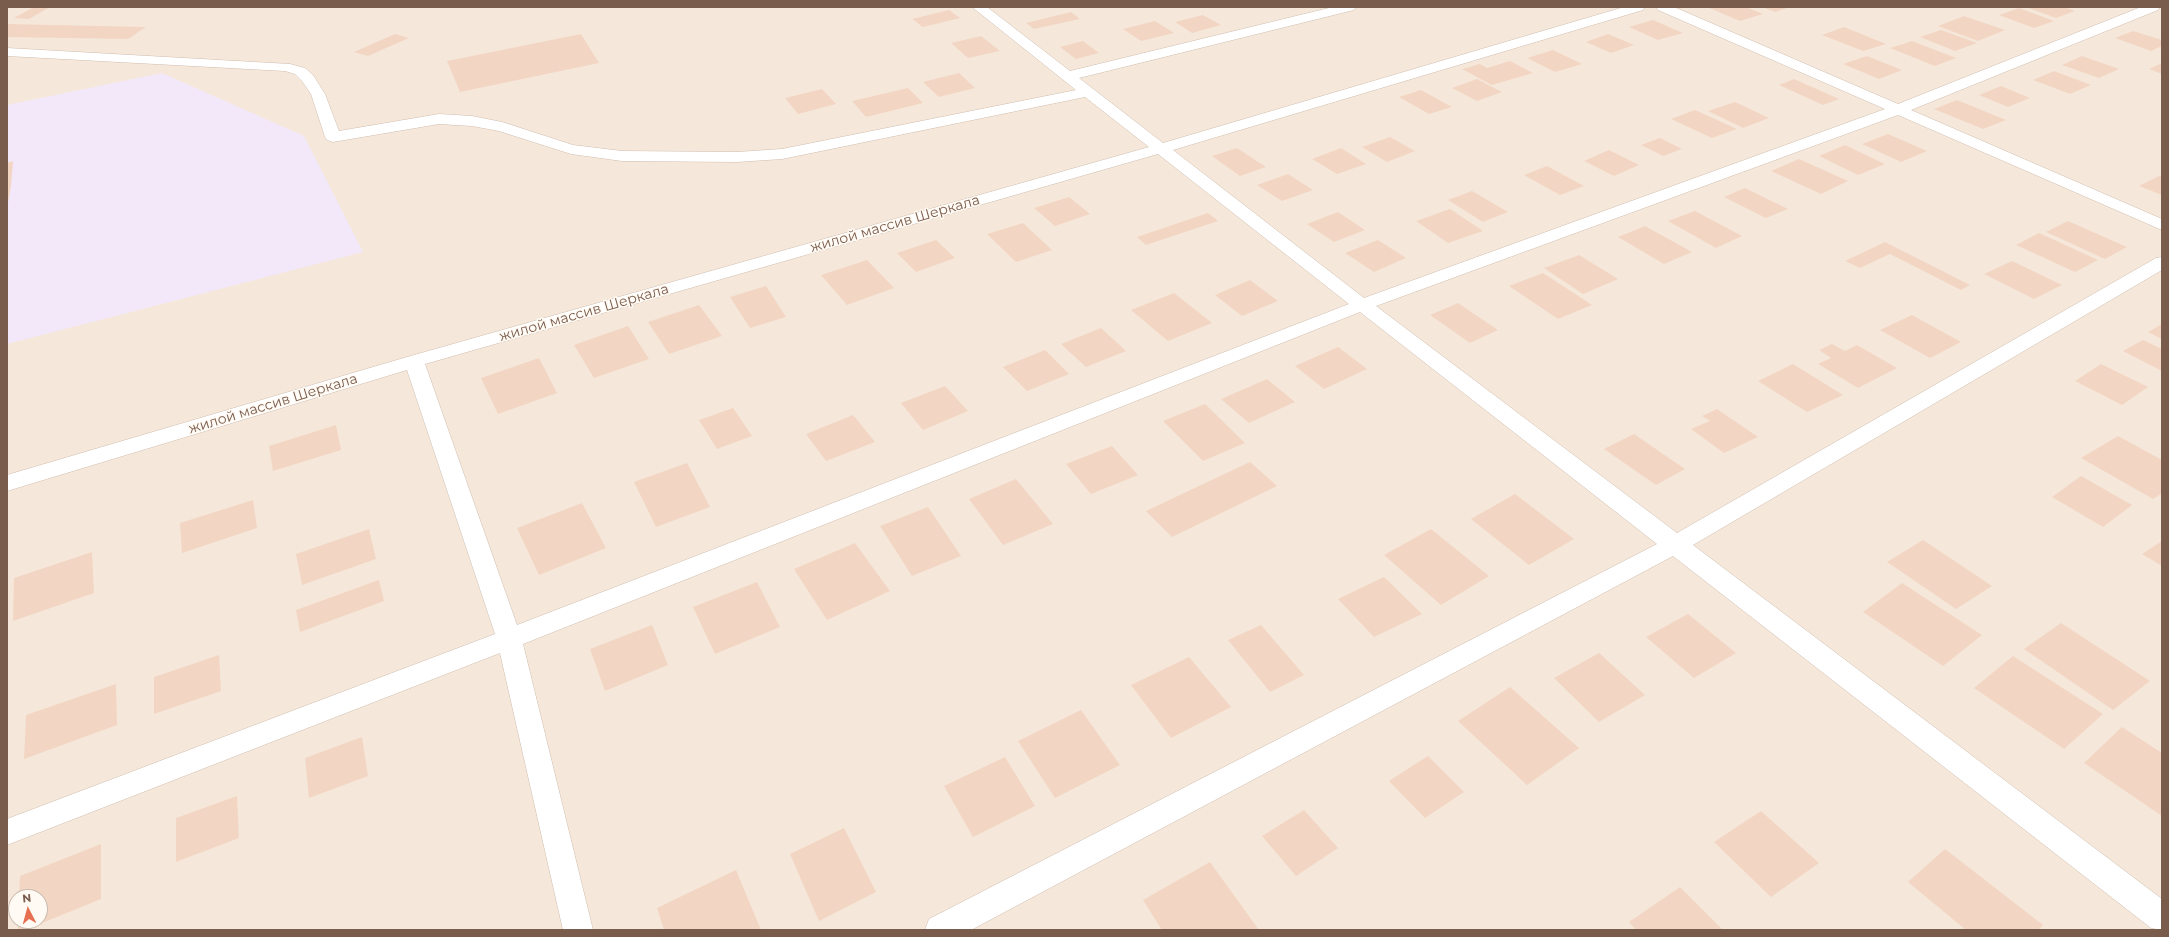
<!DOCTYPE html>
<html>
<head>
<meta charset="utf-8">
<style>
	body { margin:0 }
	#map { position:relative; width:2169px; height:937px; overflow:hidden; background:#fdf6ec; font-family:Montserrat,sans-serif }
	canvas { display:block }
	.frame { position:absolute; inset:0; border:8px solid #7a5c4d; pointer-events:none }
	.north { position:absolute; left:8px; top:889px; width:40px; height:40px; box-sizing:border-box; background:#fffaf3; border:1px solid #cabbb1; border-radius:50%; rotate:354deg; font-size:11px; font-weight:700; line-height:16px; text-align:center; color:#7a5c4d }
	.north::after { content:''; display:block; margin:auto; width:14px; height:18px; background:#e76f51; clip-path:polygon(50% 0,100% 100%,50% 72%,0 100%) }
</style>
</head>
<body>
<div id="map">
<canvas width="2169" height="937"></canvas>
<div class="frame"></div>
<div class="north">N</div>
</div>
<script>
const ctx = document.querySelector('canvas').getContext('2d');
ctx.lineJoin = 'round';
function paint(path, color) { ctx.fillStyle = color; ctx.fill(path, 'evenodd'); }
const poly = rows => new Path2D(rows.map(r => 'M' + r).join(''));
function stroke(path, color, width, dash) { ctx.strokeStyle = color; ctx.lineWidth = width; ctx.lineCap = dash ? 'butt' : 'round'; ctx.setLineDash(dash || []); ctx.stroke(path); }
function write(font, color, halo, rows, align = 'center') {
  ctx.font = font + ' Montserrat,sans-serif'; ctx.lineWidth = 3; ctx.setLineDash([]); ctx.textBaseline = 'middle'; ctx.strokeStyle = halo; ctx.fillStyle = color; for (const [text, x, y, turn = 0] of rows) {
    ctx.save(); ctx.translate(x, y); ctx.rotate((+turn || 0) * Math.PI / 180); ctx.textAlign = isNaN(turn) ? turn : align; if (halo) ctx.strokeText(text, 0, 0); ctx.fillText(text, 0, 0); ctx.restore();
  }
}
const residential = poly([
	[7,7,2162,7,2162,930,7,930],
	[16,897,40,897,40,921,16,921]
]);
const education = poly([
	[162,73,304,136,363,252,7,344,7,105]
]);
const building = poly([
	[34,7,50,7,29,19,14,18],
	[1707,7,1746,7,1763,14,1740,21],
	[1762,7,1790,7,1775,12],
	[2026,7,2064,7,2075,11,2056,18],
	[2019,8,2054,21,2034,28,1999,15],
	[949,10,960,18,923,27,912,19],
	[1071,12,1080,19,1034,29,1026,23],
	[1203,15,1221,25,1192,33,1175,22],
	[1964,16,2005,30,1978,41,1938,26],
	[1653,20,1683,33,1658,40,1629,27],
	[1155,21,1174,33,1141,41,1123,29],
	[7,24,146,27,128,39,7,37],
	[1844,27,1886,44,1863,51,1822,35],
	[1941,30,1977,43,1955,51,1920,37],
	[2133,31,2162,40,2162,46,2151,51,2115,38],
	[395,34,409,38,368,56,354,52],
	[581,34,599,63,460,92,447,61],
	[1608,34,1634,45,1611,53,1586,42],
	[981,36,1000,51,968,58,951,43],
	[1083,41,1099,53,1076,59,1060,47],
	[1912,41,1956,58,1935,66,1890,48],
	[1553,50,1582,64,1555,72,1527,58],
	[1867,56,1902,70,1879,79,1843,64],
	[2082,56,2119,69,2099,78,2062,65],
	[1510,61,1533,73,1492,85,1462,69,1480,64,1487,68],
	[2162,63,2162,74,2149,69],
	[2054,71,2091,85,2070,94,2033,80],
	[959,73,975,88,939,97,923,82],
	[1477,79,1502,92,1477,101,1452,88],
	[1794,79,1839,99,1823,105,1779,85],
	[2001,86,2030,98,2008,107,1979,95],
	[908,88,923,103,866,117,852,101],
	[822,89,836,104,798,114,785,98],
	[1421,90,1452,107,1429,114,1399,97],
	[1957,100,2006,120,1983,129,1934,109],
	[1735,102,1769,118,1743,128,1708,111],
	[1695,110,1737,129,1712,138,1671,119],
	[1888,134,1927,151,1901,162,1862,144],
	[1390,137,1415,151,1387,162,1362,147],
	[1660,138,1682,149,1663,156,1641,145],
	[1845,145,1885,164,1858,175,1819,156],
	[1237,148,1266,167,1240,176,1212,156],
	[1341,148,1366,164,1337,174,1312,159],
	[1609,150,1639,165,1614,176,1584,161],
	[1799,159,1848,181,1821,194,1771,171],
	[13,161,11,186,7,208,7,163],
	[1547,166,1584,186,1560,195,1524,175],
	[1288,174,1313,190,1282,201,1257,185],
	[2159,176,2162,177,2162,195,2139,186],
	[1745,188,1788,209,1766,218,1724,197],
	[1472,191,1508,212,1483,222,1448,200],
	[1069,197,1090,214,1055,226,1034,208],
	[1450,209,1483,231,1448,243,1416,221],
	[1695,211,1742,236,1716,248,1668,221],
	[1338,212,1365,230,1334,242,1307,224],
	[1208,213,1218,221,1146,245,1137,237],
	[2068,221,2127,247,2105,259,2046,232],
	[1023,223,1052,250,1016,262,987,234],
	[1645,226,1692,252,1664,264,1618,237],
	[2039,233,2098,260,2075,272,2016,245],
	[936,240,955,258,916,272,897,253],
	[1378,240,1406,258,1374,272,1345,253],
	[1885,242,1970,285,1961,290,1890,254,1860,268,1845,261],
	[1579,255,1618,279,1583,294,1544,268],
	[867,260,894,288,847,305,821,275],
	[2012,261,2062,285,2034,299,1984,274],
	[1543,273,1592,305,1558,319,1509,286],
	[1250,280,1278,301,1242,316,1215,295],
	[766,286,786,317,750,328,730,297],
	[1174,293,1212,323,1168,341,1131,310],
	[1458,303,1498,330,1470,343,1430,315],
	[699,305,722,336,669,354,648,322],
	[1912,315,1961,342,1930,358,1880,330],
	[2162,324,2162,339,2148,332],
	[628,326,649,359,594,378,574,345],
	[1101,328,1126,351,1086,367,1061,344],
	[2143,340,2162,349,2162,371,2123,351],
	[1832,344,1845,351,1857,345,1897,368,1858,388,1818,364,1831,358,1819,350],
	[1338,347,1367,369,1324,389,1295,366],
	[1045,350,1069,374,1027,391,1003,367],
	[539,358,557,393,498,414,481,378],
	[1793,364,1843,395,1807,412,1758,381],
	[2101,364,2148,387,2122,405,2075,381],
	[1267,379,1295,402,1249,423,1221,399],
	[945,386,968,411,923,430,901,403],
	[1205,404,1245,443,1203,461,1163,421],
	[733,408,752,436,717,449,699,420],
	[1717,409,1758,437,1724,453,1691,429,1710,421,1702,416],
	[853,415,875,442,826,461,806,434],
	[336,425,341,450,273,471,269,446],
	[1634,434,1685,469,1656,485,1604,449],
	[2118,436,2162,460,2162,493,2153,499,2081,458],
	[1112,446,1138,475,1091,494,1066,464],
	[1250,462,1277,486,1172,537,1146,511],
	[687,463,710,507,656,527,634,482],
	[2081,476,2132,505,2103,527,2052,497],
	[1016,479,1053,524,1003,545,969,499],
	[1515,494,1574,539,1529,565,1471,519],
	[253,500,257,528,182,553,180,523],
	[582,503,606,548,539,575,517,528],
	[928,507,961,556,912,576,880,526],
	[369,529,376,559,302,585,296,554],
	[1431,529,1489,576,1441,605,1384,555],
	[1923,540,1992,586,1956,609,1887,562],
	[2162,541,2162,566,2142,554],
	[855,543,890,591,827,620,794,569],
	[92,552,94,593,13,621,14,578],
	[1384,577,1422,614,1374,637,1338,599],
	[379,580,384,601,300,632,296,610],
	[757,582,780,627,715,654,693,607],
	[1902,583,1982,635,1943,666,1863,612],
	[1688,614,1736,653,1694,678,1646,637],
	[2061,623,2150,681,2113,710,2024,649],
	[652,625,668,665,605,691,590,649],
	[1261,625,1304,675,1270,692,1228,640],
	[1599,653,1645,695,1599,722,1554,678],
	[219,655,221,691,154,714,154,677],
	[2013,656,2103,714,2064,749,1974,688],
	[1189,657,1231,707,1171,738,1131,685],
	[116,684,117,725,24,759,26,715],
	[1510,687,1579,748,1527,785,1458,721],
	[1081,710,1120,765,1055,798,1018,741],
	[2122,727,2162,753,2162,816,2084,763],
	[362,737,368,776,309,798,305,758],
	[1428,756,1464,792,1425,818,1389,781],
	[1005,757,1035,806,973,837,944,786],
	[237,796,239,838,176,862,176,818],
	[1304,810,1338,848,1296,876,1262,836],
	[1761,811,1819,863,1771,897,1714,842],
	[844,828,876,892,819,921,790,854],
	[101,844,101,899,25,930,18,930,18,921,40,921,40,897,19,897,20,876],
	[1945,849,2043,925,2038,930,1966,930,1908,882],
	[1210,862,1259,930,1162,930,1143,900],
	[736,870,761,930,664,930,657,908],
	[1680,887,1723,930,1636,930,1629,922]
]);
const street = poly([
	[972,7,987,7,1070,71,1333,7,1356,7,1354,10,1079,78,1163,143,1624,7,1645,7,1643,10,1173,150,1364,298,1885,109,1658,10,1656,7,1674,7,1898,104,2141,7,2160,7,2158,10,1911,110,2162,219,2162,230,1898,115,1376,306,1677,533,2156,258,2162,257,2162,270,1693,545,2162,899,2162,930,2151,928,1673,556,971,930,925,930,929,919,1657,544,1360,312,523,644,593,930,563,930,500,653,7,845,7,819,495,634,407,370,7,491,7,475,407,357,1149,147,1085,97,782,159,737,162,622,161,571,154,499,131,472,126,439,124,333,142,327,140,325,137,311,94,302,81,295,74,285,71,7,56,7,48,290,64,305,68,313,75,325,94,339,131,439,114,472,116,502,122,573,145,622,151,737,152,782,149,1076,90,972,7],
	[1158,154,1349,304,517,625,425,364,1158,154]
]);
const streetNames = [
	["жилой массив Шеркала",895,224,-16],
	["жилой массив Шеркала",584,313,-16],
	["жилой массив Шеркала",273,404,-17]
];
paint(residential, '#f5e8da');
paint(education, '#f3e8fa');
paint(building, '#f3d5c3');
stroke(street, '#d1beb0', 1);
paint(street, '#fff');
write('14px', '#7a5c4d', '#fffaf3', streetNames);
</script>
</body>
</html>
